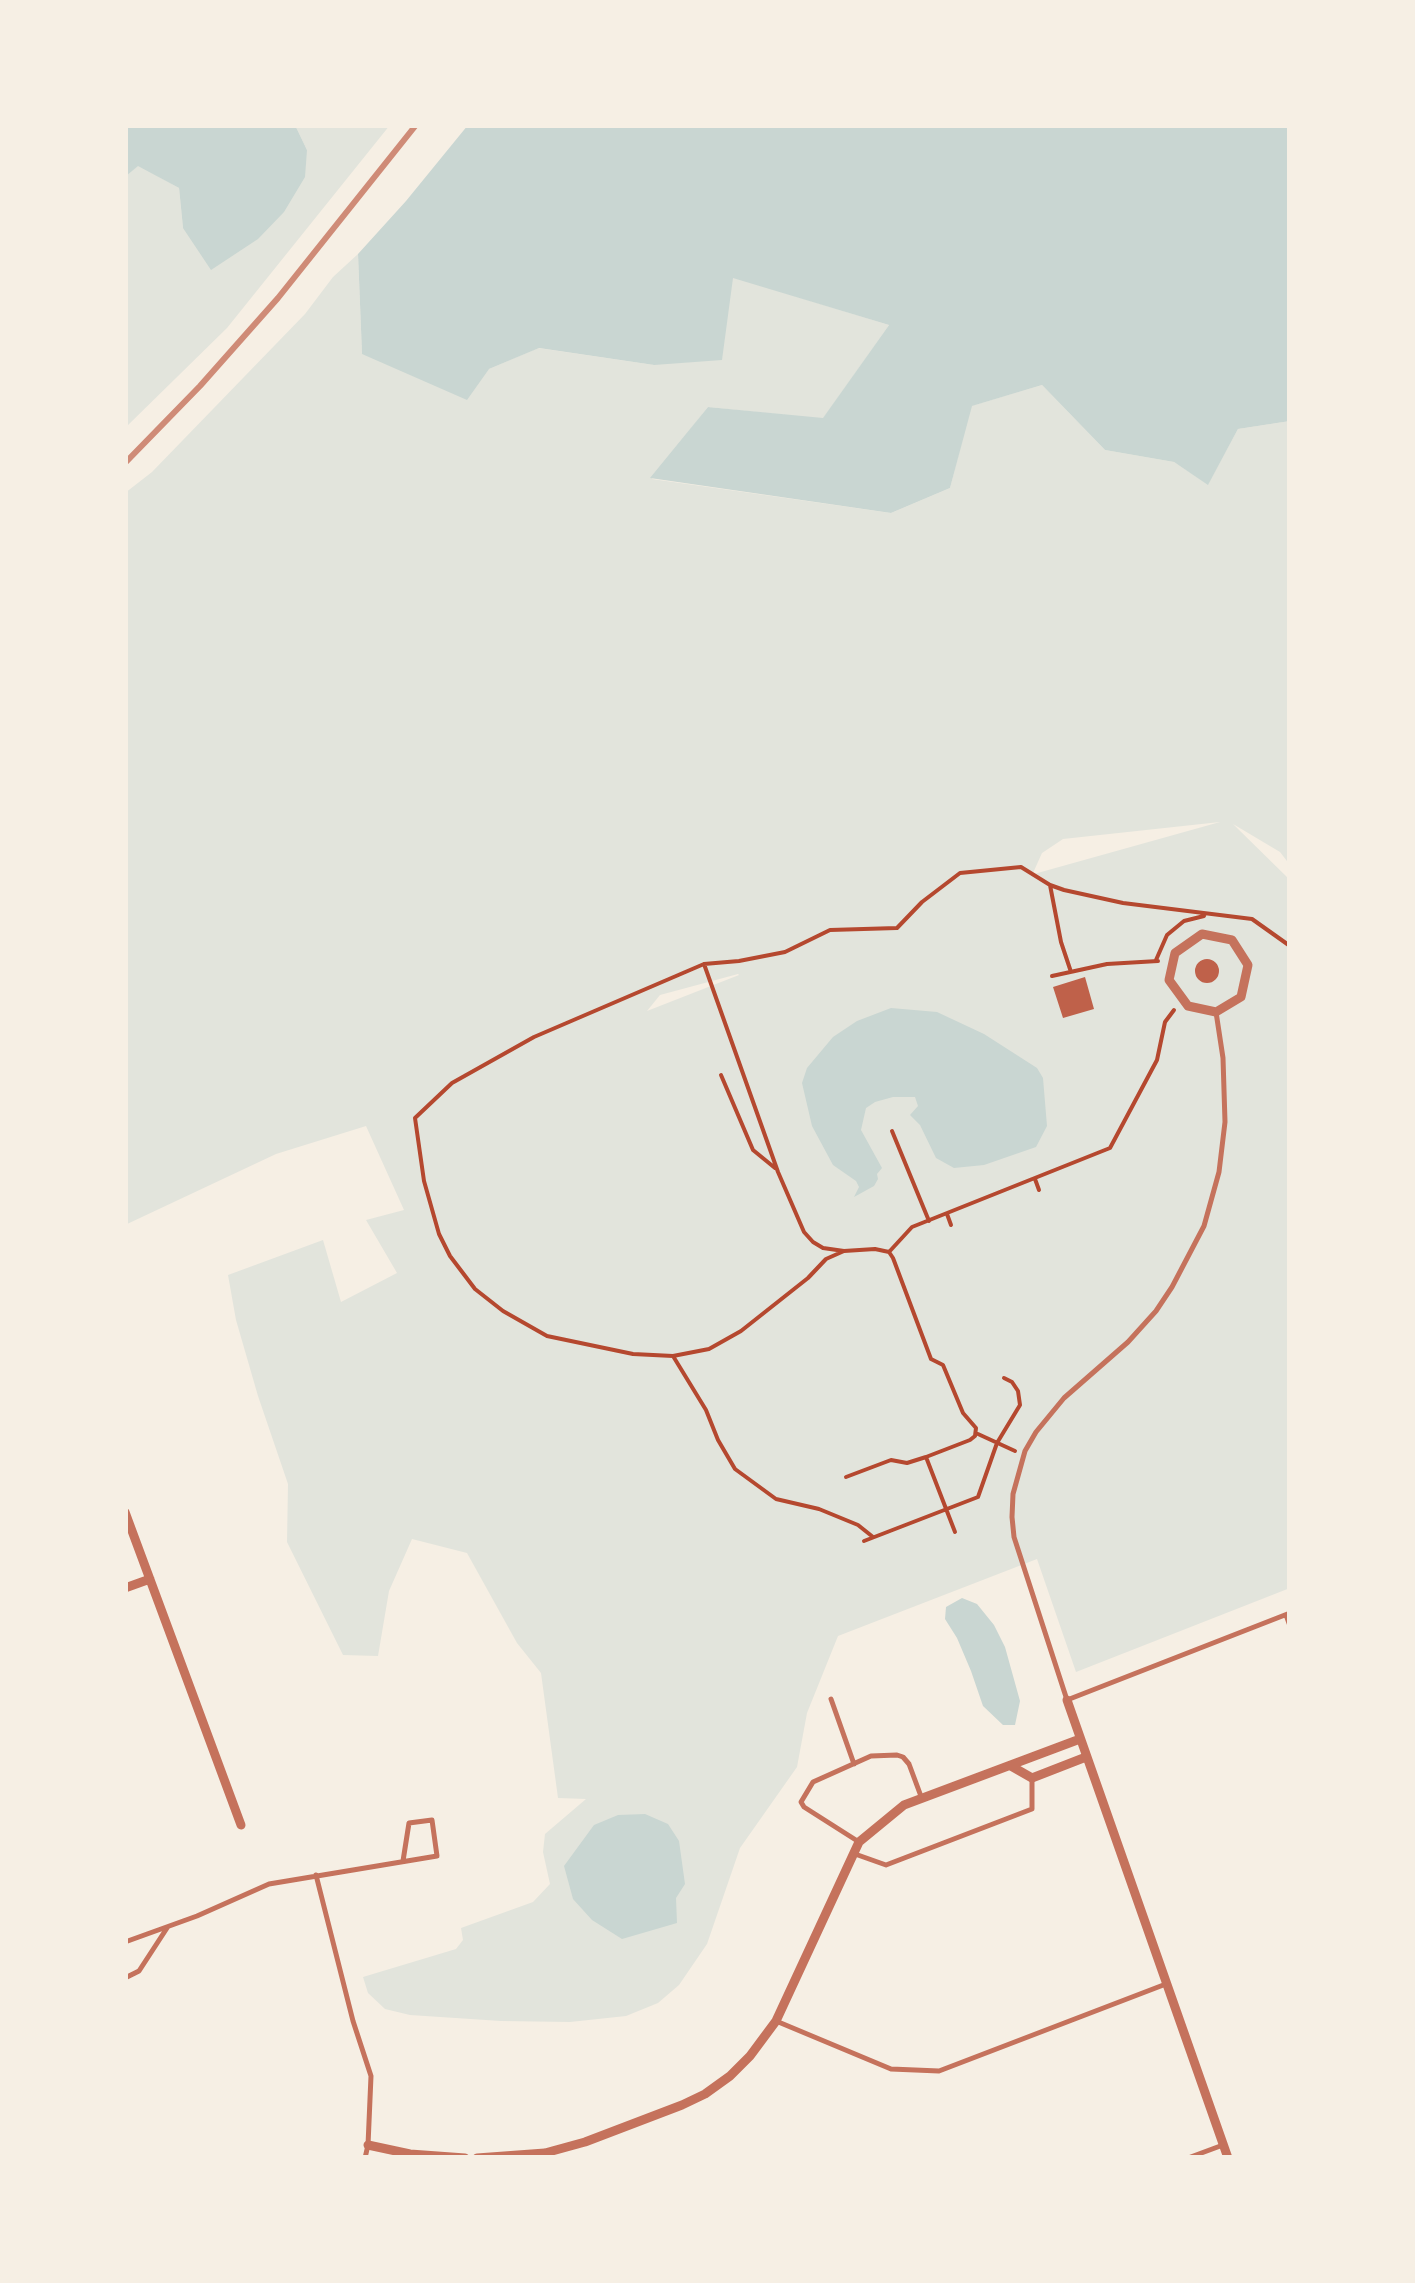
<!DOCTYPE html>
<html>
<head>
<meta charset="utf-8">
<style>
	body { margin:0 }
	#map { position:relative; width:1415px; height:2283px; overflow:hidden; background:#f6efe4; font-family:Quicksand,sans-serif }
	canvas { display:block }
	.frame { position:absolute; inset:0; border:128px solid #f6efe4; pointer-events:none }
</style>
</head>
<body>
<div id="map">
<canvas width="1415" height="2283"></canvas>
<div class="frame"></div>
</div>
<script>
const ctx = document.querySelector('canvas').getContext('2d');
ctx.lineJoin = 'round';
function paint(path, color) { ctx.fillStyle = color; ctx.fill(path, 'evenodd'); }
const poly = rows => new Path2D(rows.map(r => 'M' + r).join(''));
function stroke(path, color, width, dash) { ctx.strokeStyle = color; ctx.lineWidth = width; ctx.lineCap = dash ? 'butt' : 'round'; ctx.setLineDash(dash || []); ctx.stroke(path); }
const green = poly([
	[295,125,390,125,227,328,125,428,125,177,138,165,179,188,183,228,307,150],
	[358,254,362,354,489,369,538,348,654,365,733,277,889,325,823,419,708,407,652,479,891,513,950,488,971,406,1042,385,1105,450,1174,462,1208,484,1238,429,1290,421,1290,865,1280,852,1233,824,1290,880,1290,1588,1076,1672,1037,1559,838,1636,807,1713,797,1767,740,1848,707,1944,679,1985,658,2003,626,2016,570,2022,501,2021,410,2015,385,2009,368,1993,363,1977,456,1949,463,1940,461,1928,533,1902,550,1884,543,1852,545,1834,586,1799,558,1798,541,1673,517,1643,467,1553,412,1539,389,1591,378,1656,343,1655,287,1542,288,1484,258,1396,236,1320,228,1275,323,1240,341,1302,397,1273,366,1220,404,1210,366,1126,276,1154,125,1225,125,493,152,472,305,314,333,277],
	[1220,822,1034,874,1033,873,1042,853,1063,839],
	[738,974,739,975,647,1011,660,995]
]);
const water = poly([
	[125,125,295,125,307,150,305,177,284,212,258,239,211,270,183,228,179,188,138,166,125,177],
	[468,125,1290,125,1290,421,1238,429,1208,485,1174,462,1105,450,1042,385,972,406,950,488,891,513,650,478,708,407,823,418,889,325,733,278,722,360,654,365,539,348,489,369,467,400,362,354,358,254,406,201],
	[891,1008,937,1012,984,1034,1037,1068,1043,1078,1047,1126,1036,1147,984,1165,954,1168,936,1158,920,1125,910,1115,918,1106,915,1097,893,1097,875,1102,866,1108,861,1130,882,1168,877,1174,878,1179,874,1186,854,1197,859,1187,856,1181,833,1165,812,1126,802,1083,807,1068,833,1037,857,1021],
	[962,1598,977,1604,994,1625,1005,1647,1020,1701,1015,1725,1003,1725,983,1706,971,1671,957,1638,945,1619,946,1607],
	[645,1814,668,1824,679,1841,685,1884,676,1898,677,1923,622,1939,592,1920,573,1899,564,1866,594,1825,618,1815]
]);
const building = poly([
	'1195 971a12 12 0 1 1 24 0a12 12 0 1 1-24 0Z',
	[1085,977,1094,1009,1063,1018,1053,987]
]);
const path = poly([
	[1050,885,1061,942,1071,972],
	[1156,960,1167,935,1184,921,1204,916],
	[704,964,778,1172,804,1232,813,1242,823,1248,844,1251,875,1249,889,1252,893,1258,931,1359,943,1365,963,1413,976,1428,975,1436,970,1440,926,1457,907,1463,891,1460,846,1477],
	[1052,976,1107,964,1158,961],
	[721,1075,753,1150,775,1168],
	[892,1131,929,1221],
	[1035,1179,1039,1190],
	[947,1214,951,1225],
	[844,1251,826,1259,808,1278,741,1331,709,1349,673,1356,633,1354,547,1336,503,1311,475,1289,450,1256,439,1234,424,1181,415,1118,452,1083,534,1037,704,964,739,961,785,952,830,930,897,928,922,902,960,873,1021,867,1050,885,1064,890,1123,903,1252,919,1290,946],
	[889,1252,912,1227,1110,1148,1157,1060,1165,1022,1174,1010],
	[673,1356,706,1410,718,1440,735,1469,776,1499,819,1509,858,1525,873,1537],
	[978,1434,1015,1451],
	[926,1457,955,1532],
	[864,1541,978,1497,997,1443,1020,1405,1018,1391,1012,1382,1004,1378]
]);
const service = poly([
	[1216,1012,1223,1058,1225,1122,1219,1172,1204,1226,1172,1287,1156,1311,1128,1342,1064,1398,1036,1432,1025,1451,1013,1494,1012,1517,1014,1537,1067,1700,1290,1613],
	[1286,1615,1290,1626],
	[831,1699,854,1764],
	[859,1842,804,1807,801,1802,813,1782,871,1756,897,1755,903,1757,909,1764,922,1799],
	[855,1854,886,1865,1032,1809,1032,1778],
	[316,1875,353,2021,371,2076,368,2145,365,2158],
	[125,1942,197,1916,269,1884,437,1856,432,1820,409,1823,403,1861],
	[125,1978,139,1971,167,1928],
	[776,2021,891,2069,939,2071,1166,1984],
	[1188,2158,1223,2145]
]);
const minor = poly([
	[1202,934,1232,940,1248,965,1241,997,1216,1012,1188,1006,1169,980,1175,953,1202,934],
	[125,1512,241,1825],
	[125,1588,150,1579],
	[1067,1700,1228,2158],
	[1011,1766,1032,1778,1086,1757],
	[368,2145,410,2154,465,2158],
	[477,2158,545,2153,585,2142,682,2105,705,2094,730,2076,750,2056,776,2021,859,1842,904,1805,1080,1739]
]);
const rail = poly([
	[125,463,200,386,278,298,416,125]
]);
paint(green, '#e2e4dc');
paint(water, '#c9d6d2');
paint(building, '#bf614a');
stroke(path, '#b5482f', 4);
stroke(service, '#c5725c', 5);
stroke(minor, '#c5725c', 9);
stroke(rail, '#cf8b77', 6);
</script>
</body>
</html>
